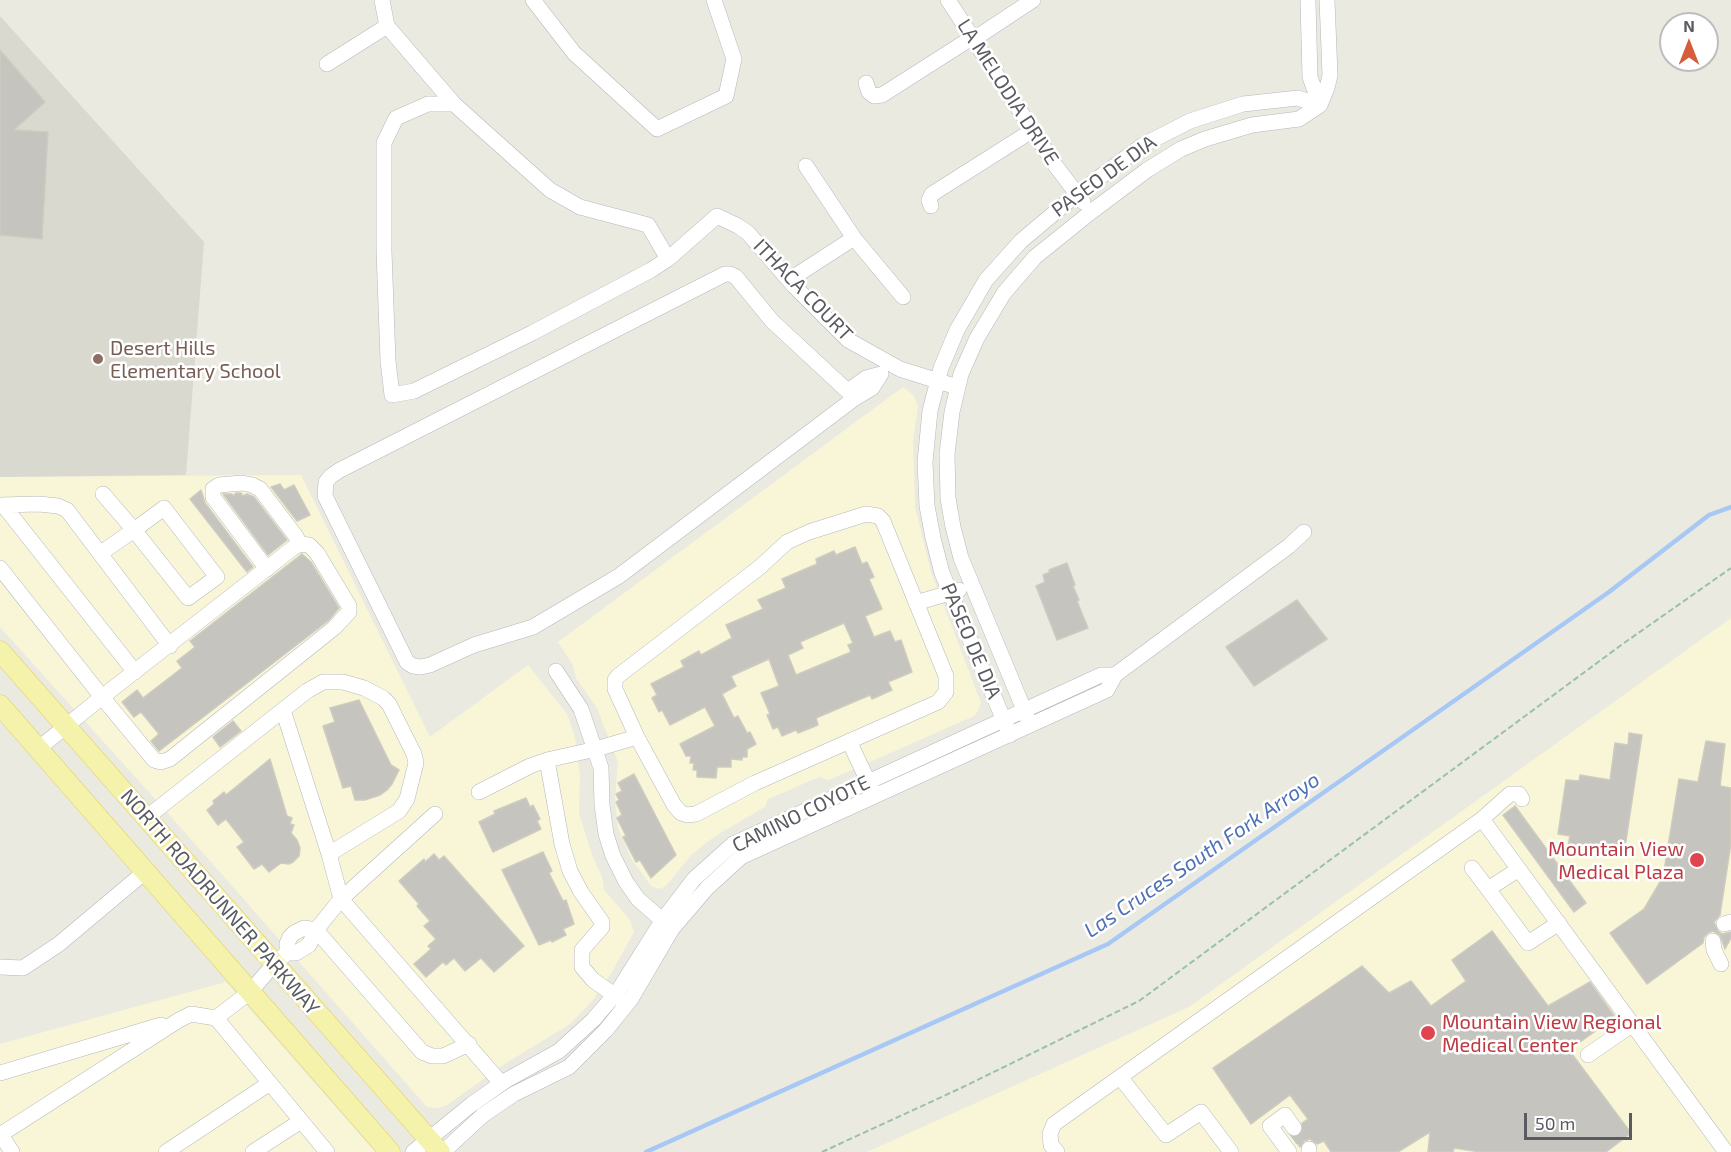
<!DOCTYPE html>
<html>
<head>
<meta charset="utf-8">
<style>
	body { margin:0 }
	#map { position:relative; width:1731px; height:1152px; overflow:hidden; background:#ebeae1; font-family:"Exo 2",sans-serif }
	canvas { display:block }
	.north { position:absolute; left:1659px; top:12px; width:60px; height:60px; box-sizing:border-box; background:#fff; border:2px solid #bdbdbf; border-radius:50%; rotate:0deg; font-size:16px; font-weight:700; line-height:24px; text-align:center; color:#595b60 }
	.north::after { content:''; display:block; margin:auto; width:21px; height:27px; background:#d55d3d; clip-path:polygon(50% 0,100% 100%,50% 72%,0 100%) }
	.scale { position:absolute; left:1524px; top:1113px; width:108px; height:27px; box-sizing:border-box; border:3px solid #595b60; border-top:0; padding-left:8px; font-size:18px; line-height:21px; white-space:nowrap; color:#595b60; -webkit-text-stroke:4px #fff; paint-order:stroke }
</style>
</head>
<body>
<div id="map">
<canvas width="1731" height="1152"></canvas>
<div class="north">N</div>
<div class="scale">50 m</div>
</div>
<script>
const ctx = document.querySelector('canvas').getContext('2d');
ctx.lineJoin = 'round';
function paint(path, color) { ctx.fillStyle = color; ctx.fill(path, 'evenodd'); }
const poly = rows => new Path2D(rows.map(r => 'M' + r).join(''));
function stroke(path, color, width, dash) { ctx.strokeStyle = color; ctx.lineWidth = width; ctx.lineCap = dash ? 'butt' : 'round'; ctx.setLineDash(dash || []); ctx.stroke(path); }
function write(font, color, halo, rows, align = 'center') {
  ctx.font = font + ' "Exo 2",sans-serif'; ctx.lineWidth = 5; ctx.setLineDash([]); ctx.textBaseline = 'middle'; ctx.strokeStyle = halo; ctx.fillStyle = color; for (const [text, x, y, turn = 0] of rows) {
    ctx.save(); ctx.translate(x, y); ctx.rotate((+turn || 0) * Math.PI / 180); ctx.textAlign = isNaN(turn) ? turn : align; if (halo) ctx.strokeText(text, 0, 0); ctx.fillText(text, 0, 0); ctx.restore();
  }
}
const commercial = poly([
	[903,387,914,396,918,406,913,441,915,507,931,572,981,703,978,711,974,716,829,780,819,777,768,799,765,807,715,836,692,854,666,886,659,889,651,886,631,858,618,828,615,799,618,762,597,708,576,678,573,665,558,642],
	[301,475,430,737,528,665,567,714,575,737,580,776,579,813,592,855,602,877,604,890,630,920,634,932,610,975,592,1001,570,1024,506,1063,447,1105,438,1108,427,1107,166,811,0,627,0,477],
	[1731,618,1731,1152,867,1152,1189,1007],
	[226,982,375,1152,0,1152,0,1044]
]);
const education = poly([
	[0,16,204,242,186,475,0,477]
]);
const stream = poly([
	[646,1152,1108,944,1609,592,1709,515,1731,507]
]);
const building = poly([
	[0,50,45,102,14,130,48,132,42,239,0,235,0,50],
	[280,484,284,490,294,485,310,515,297,521,271,487,280,484],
	[201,490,205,503,253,567,247,572,190,499,201,490],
	[236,493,241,493,243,496,247,494,254,497,287,540,268,555,223,494,232,494,233,496,236,493],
	[855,547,862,564,867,562,874,577,869,579,882,609,865,616,874,637,890,631,895,642,901,640,912,672,888,682,892,690,872,699,870,695,816,718,818,725,798,733,796,730,782,736,778,727,773,729,767,715,770,714,761,693,779,686,769,659,731,676,736,686,722,694,734,718,738,716,747,733,750,732,756,744,747,749,747,757,742,757,742,760,731,759,731,767,717,767,716,778,697,777,697,770,693,770,694,763,690,763,691,756,686,756,680,744,715,726,705,707,670,725,662,710,659,712,652,698,657,695,651,684,684,667,681,661,699,651,701,655,732,638,726,625,763,609,758,600,786,588,782,579,817,564,816,559,834,551,836,555,855,547],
	[844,623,853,643,848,645,851,652,796,675,788,655,803,648,800,642,844,623],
	[302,554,311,562,339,608,329,620,159,751,151,741,159,734,141,712,134,717,122,702,137,690,143,698,182,668,177,661,195,647,190,641,302,554],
	[1067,563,1075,585,1073,586,1079,600,1077,601,1088,628,1057,640,1036,586,1045,582,1043,575,1050,572,1049,570,1067,563],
	[1297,600,1327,639,1254,686,1226,647,1297,600],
	[359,700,391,765,399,770,392,784,387,790,380,795,365,800,355,800,351,786,343,788,323,726,335,722,330,708,359,700],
	[233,721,241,731,220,747,213,737,233,721],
	[1629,733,1642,735,1624,854,1568,847,1570,836,1558,834,1566,780,1579,781,1580,775,1610,780,1615,743,1628,745,1629,733],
	[1706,741,1725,744,1720,786,1731,788,1731,843,1720,915,1714,922,1718,931,1722,934,1731,932,1731,938,1725,949,1720,935,1713,931,1708,933,1704,937,1703,943,1647,984,1610,933,1644,909,1663,877,1679,779,1698,782,1706,741],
	[270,759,287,816,292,818,290,824,294,825,291,833,297,840,300,848,299,856,293,862,289,864,281,863,269,872,262,864,254,869,237,847,244,842,226,819,218,825,207,810,214,804,213,801,224,792,226,795,270,759],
	[634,774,676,855,651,878,640,860,636,862,623,837,626,836,617,818,622,815,616,802,619,800,616,794,622,791,618,783,634,774],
	[526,798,530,807,533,805,540,819,537,821,541,829,493,852,479,822,495,814,494,811,526,798],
	[1515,806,1586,903,1574,912,1503,815,1515,806],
	[543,852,552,871,549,873,563,901,566,900,574,924,563,929,566,935,552,942,551,940,539,945,502,870,543,852],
	[434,854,439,860,444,856,524,946,494,972,481,958,465,971,454,958,446,965,443,962,426,977,414,964,431,949,428,946,436,939,424,926,430,921,417,906,419,904,399,881,424,859,425,862,434,854],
	[1492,931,1548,1006,1590,982,1615,1017,1569,1050,1631,1133,1606,1152,1480,1152,1454,1148,1453,1152,1428,1152,1430,1132,1398,1152,1331,1152,1324,1141,1317,1144,1310,1139,1304,1141,1300,1147,1294,1138,1302,1133,1302,1123,1308,1119,1290,1095,1251,1124,1213,1068,1362,966,1389,993,1411,981,1431,1006,1466,981,1452,960,1492,931]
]);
const minorTunnel = poly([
	[1294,1128,1309,1149]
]);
const path = poly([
	[822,1152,961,1088,1139,1001,1624,643,1731,568]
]);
const minor = poly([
	[382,0,387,26,454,104],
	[533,0,574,53,657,129,726,96,734,59,714,0],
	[948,0,1055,165,1083,202],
	[1308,0,1310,77,1320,105],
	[974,39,1033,0],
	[327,64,387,26],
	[866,83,869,92,874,96,882,95,973,37],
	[1320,105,1327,88,1330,75,1327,0],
	[931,206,929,200,932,194,1033,130],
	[854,238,903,297],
	[668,259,648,225,580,207,550,190,454,104,428,104,396,118,384,143,384,251,388,361,392,395,414,391,532,333,651,270,668,259,717,216,738,226,748,233,794,286,848,340,900,369,957,387],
	[789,280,854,238,806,166],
	[848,391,866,378,881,374,872,388,855,398,619,576,533,627,474,645,430,665,421,667,413,666,407,662,325,496,326,482,331,476,340,470,725,274,730,274,736,277,772,321,855,398],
	[0,505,39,504,58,506,67,510,170,646],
	[3,505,135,672],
	[101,553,134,530,164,508,217,577,188,598,134,530,103,494],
	[0,568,102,697,154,760,161,762,170,759,334,628,349,612,349,606,317,553,309,545,300,544,293,548,102,697,38,749],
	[267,569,213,497,213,489,219,485,242,483,252,485,260,489,295,535,300,544],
	[916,603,959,590],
	[556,671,581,709,601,768,602,805,606,834,613,856,626,882,638,899,670,927],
	[283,710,329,854],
	[1027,717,961,558,953,527,948,498,947,454,952,412,961,374,977,338,1004,293,1035,257,1091,212,1147,170,1181,149,1205,139,1252,125,1299,119,1320,105],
	[1010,735,942,573,933,538,927,506,925,462,930,411,941,368,957,330,986,280,1021,241,1077,194,1143,145,1190,121,1243,104,1298,98,1320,105],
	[849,741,872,790],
	[479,792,530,766,547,760],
	[146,818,307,691,323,682,343,682,364,688,383,698,389,704,414,754,416,763,407,799,399,811,329,854,341,899,501,1083],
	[1482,819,1726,1152],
	[1472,868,1488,889,1519,869],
	[1488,889,1528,943,1559,923],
	[1724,924,1731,922],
	[1713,941,1714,950,1721,964],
	[287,953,287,944,290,937,294,933,304,928,316,930,422,1052,432,1056,443,1056,469,1044],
	[0,967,23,968,59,944,146,871],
	[627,1004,593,980,582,967,582,950,602,927,602,922,581,892,570,871,562,844,547,760,596,749,637,737,615,689,615,680,618,676,760,567,787,542,809,532,866,514,878,516,883,521,946,676,946,692,938,702,755,783,696,814,687,815,681,813,674,805,637,737],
	[216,1018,327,1152],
	[1588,1055,1633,1024],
	[0,1073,161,1025],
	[1120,1077,1166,1135,1201,1112,1231,1152],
	[0,1135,179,1020,191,1014,216,1018,251,991,274,964,287,953,296,953,309,945,316,930,341,899,435,814],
	[1,1135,12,1152],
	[166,1152,270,1083],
	[253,1152,301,1121],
	[413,1152,472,1104,505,1081,559,1051,593,1020,618,991,662,921,694,879,733,844,1101,675,1115,675],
	[443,1152,483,1115,514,1094,569,1067,606,1030,631,999,672,929,707,888,741,857,1107,690,1115,675,1289,546,1304,532],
	[1057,1152,1051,1145,1050,1134,1054,1124,1482,819,1510,794,1519,794,1522,799],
	[1289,1152,1270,1126,1285,1115,1294,1128],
	[1309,1152,1309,1149]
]);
const major = poly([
	[0,651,440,1152],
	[0,705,390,1152]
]);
const markers = [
	[98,359,6,"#8d6e63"],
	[1697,860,8,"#e0444e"],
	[1428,1033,8,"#e0444e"]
];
const streetNames = [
	["LA MELODIA DRIVE",1008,92,57],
	["PASEO DE DIA",1104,176,-36],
	["ITHACA COURT",803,290,46],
	["PASEO DE DIA",971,641,67],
	["CAMINO COYOTE",801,814,-26],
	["NORTH ROADRUNNER PARKWAY",220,902,49]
];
const educationNames = [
	["Desert Hills",110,348],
	["Elementary School",110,371]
];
const healthNames = [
	["Mountain View",1684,849],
	["Medical Plaza",1684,872],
	["Mountain View Regional",1442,1022,"left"],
	["Medical Center",1442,1045,"left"]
];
const waterNames = [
	["Las Cruces South Fork Arroyo",1202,855,-34]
];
paint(commercial, '#f9f6d7');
paint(education, '#dad9cf');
stroke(stream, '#a7c8f5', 4.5);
paint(building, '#c6c4be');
stroke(building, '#ceccc0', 1.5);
stroke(minorTunnel, '#c6c6c1', 15, [15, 8]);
stroke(minor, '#b6b7bc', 16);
stroke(major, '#e1cf64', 21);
stroke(path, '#9ac0aa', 2, [6, 3]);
stroke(minor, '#fff', 15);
stroke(major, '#f5f3ab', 20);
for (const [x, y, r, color] of markers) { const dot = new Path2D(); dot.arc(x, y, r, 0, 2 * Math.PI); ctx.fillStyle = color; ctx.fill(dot); stroke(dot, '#fff', 2); }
write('20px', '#595b60', '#fff', streetNames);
write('20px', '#785e54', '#fff', educationNames, 'left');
write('20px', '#be3a42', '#fff', healthNames, 'right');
write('italic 21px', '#4d71b4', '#fff', waterNames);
</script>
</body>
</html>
